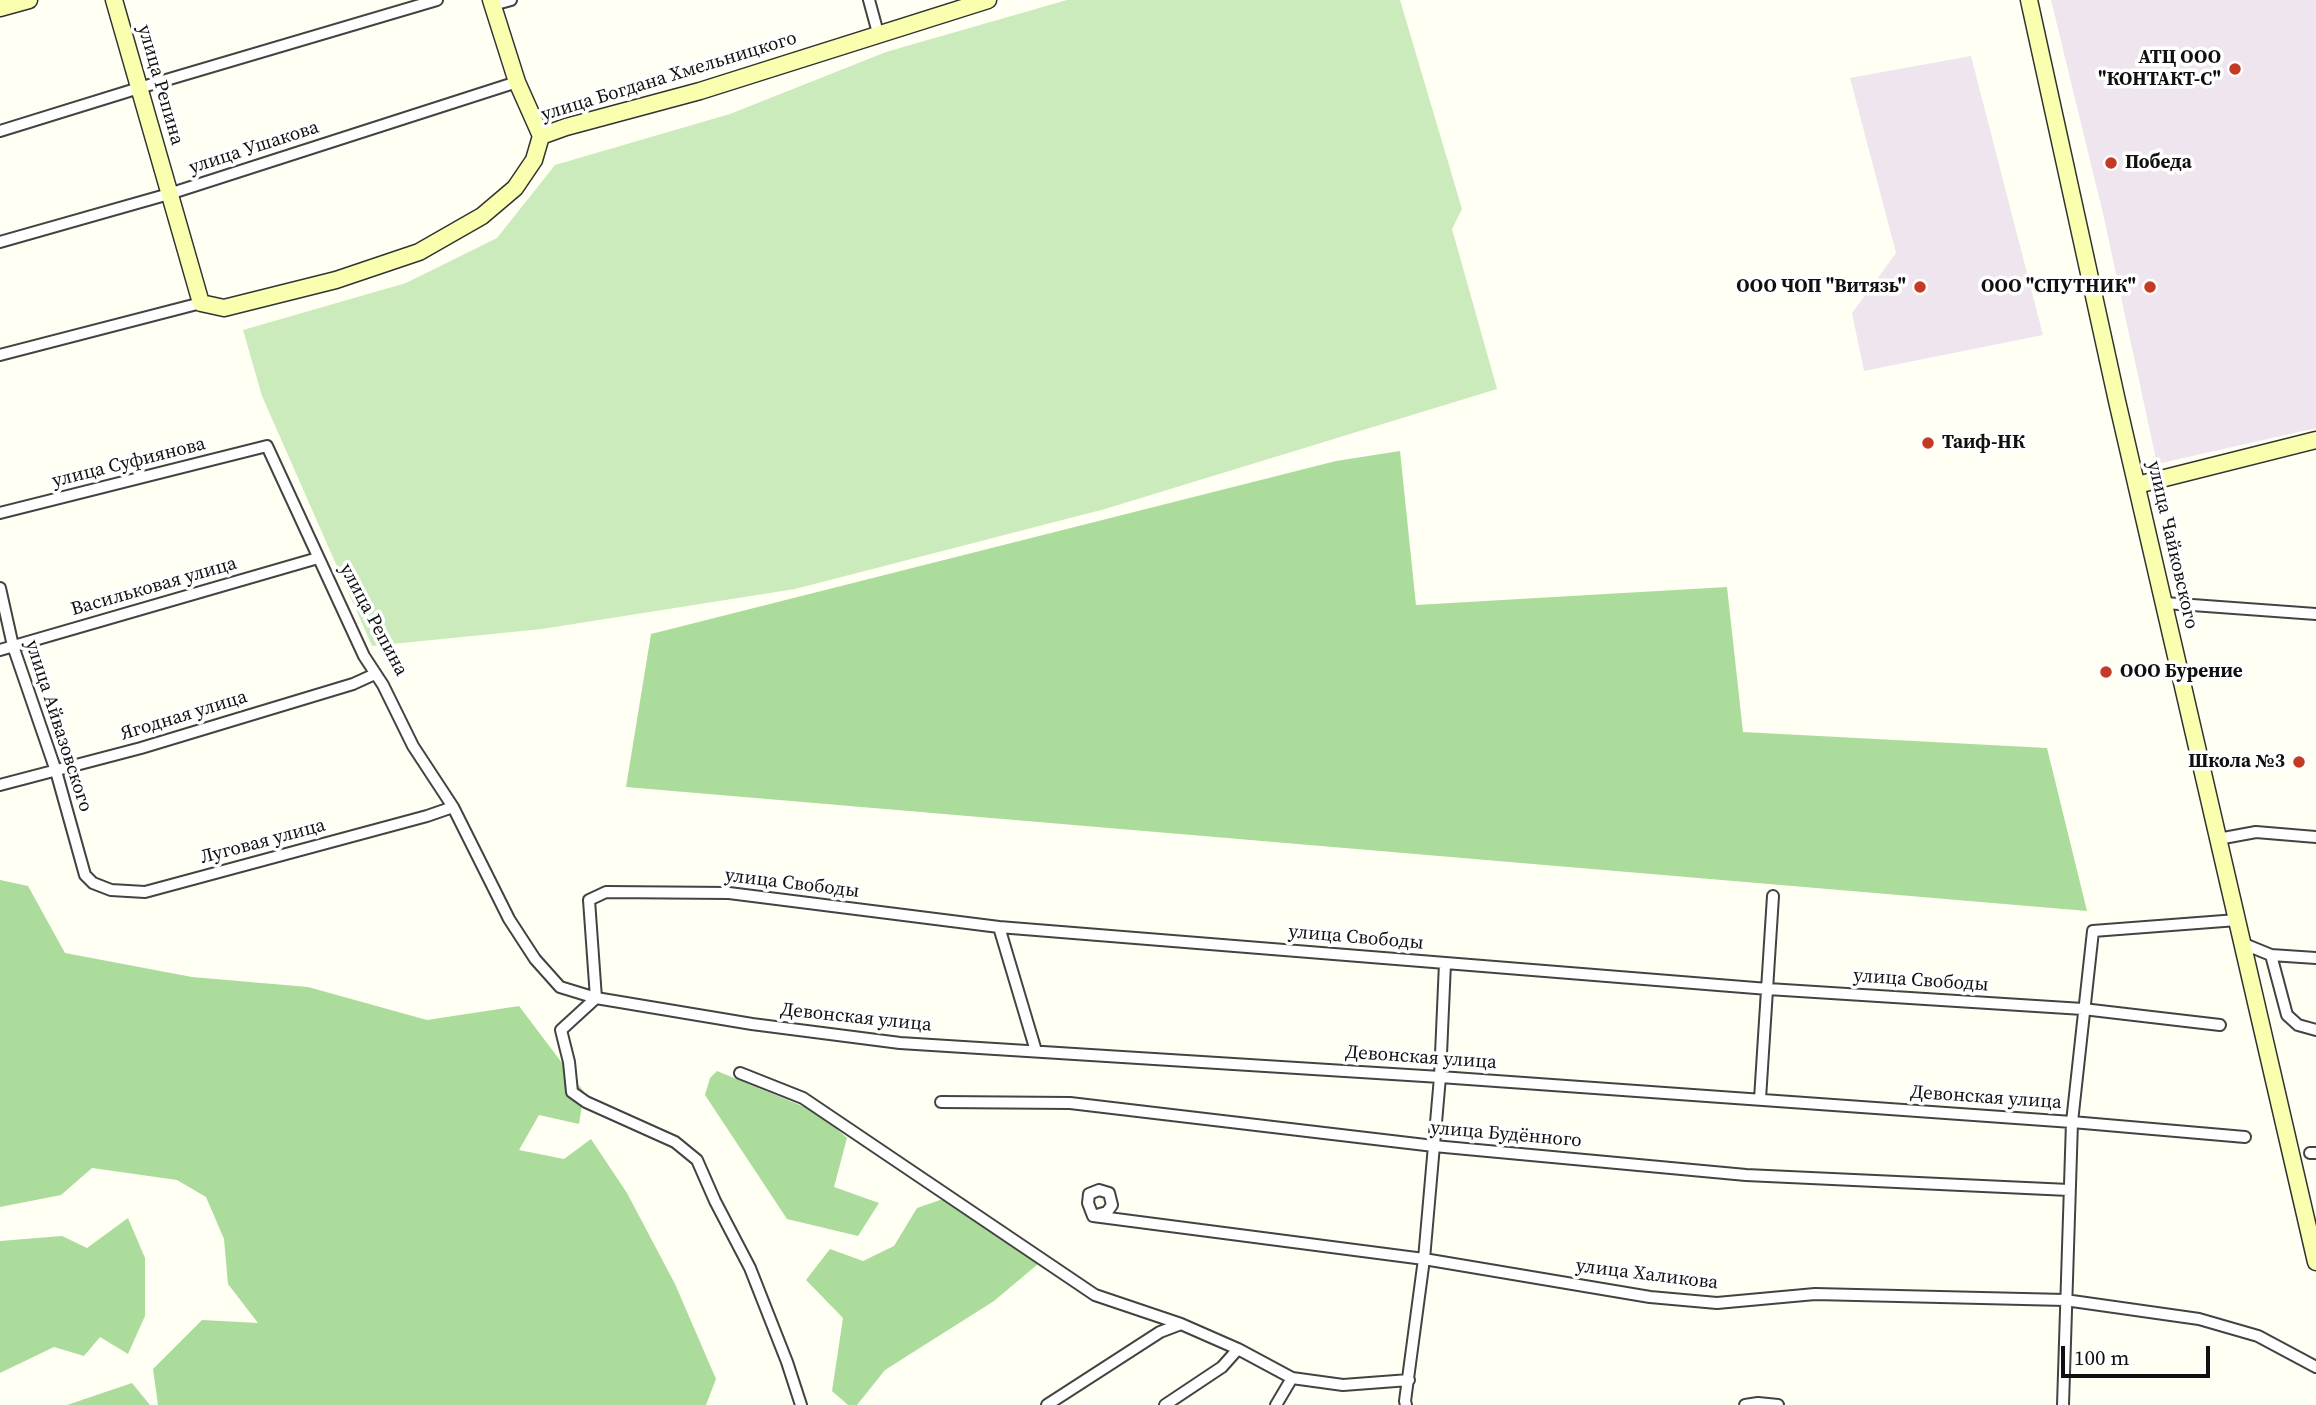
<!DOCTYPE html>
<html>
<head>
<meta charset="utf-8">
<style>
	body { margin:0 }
	#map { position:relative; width:2316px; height:1405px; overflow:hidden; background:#fffff4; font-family:"Source Serif 4",serif }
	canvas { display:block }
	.scale { position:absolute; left:2061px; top:1346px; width:149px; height:32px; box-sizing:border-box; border:4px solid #101010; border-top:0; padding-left:9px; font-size:21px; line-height:24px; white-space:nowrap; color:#101010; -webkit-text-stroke:5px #fff; paint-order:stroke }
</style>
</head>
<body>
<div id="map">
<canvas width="2316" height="1405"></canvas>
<div class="scale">100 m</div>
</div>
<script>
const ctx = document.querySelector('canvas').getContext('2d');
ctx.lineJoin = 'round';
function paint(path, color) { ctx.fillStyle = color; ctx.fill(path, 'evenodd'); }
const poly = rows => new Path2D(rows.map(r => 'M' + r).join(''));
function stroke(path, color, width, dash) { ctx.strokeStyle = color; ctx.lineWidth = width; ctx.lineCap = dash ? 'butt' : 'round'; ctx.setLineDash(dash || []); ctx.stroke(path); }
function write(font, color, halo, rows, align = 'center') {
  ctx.font = font + ' "Source Serif 4",serif'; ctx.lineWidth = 7; ctx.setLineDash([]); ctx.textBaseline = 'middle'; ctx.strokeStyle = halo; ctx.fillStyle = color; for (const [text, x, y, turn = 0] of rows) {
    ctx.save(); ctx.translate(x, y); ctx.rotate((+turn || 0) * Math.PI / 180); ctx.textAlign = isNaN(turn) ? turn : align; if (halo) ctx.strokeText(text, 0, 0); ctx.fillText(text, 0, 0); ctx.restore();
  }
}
const industrial = poly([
	[2051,0,2316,0,2316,428,2157,464,2104,218],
	[1971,56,2043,335,1864,371,1852,313,1896,253,1850,78]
]);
const green = poly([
	[1067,0,1400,0,1462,209,1452,229,1497,389,1105,509,795,589,542,629,372,646,262,396,243,330,406,283,497,238,555,165,730,114,886,52]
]);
const forest = poly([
	[1400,451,1416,605,1727,587,1743,732,2047,748,2087,911,626,787,651,634,1336,461],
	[0,880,28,886,65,953,192,977,308,987,427,1020,519,1006,584,1092,579,1124,539,1115,519,1150,564,1159,591,1139,627,1193,675,1284,716,1379,706,1405,158,1405,153,1369,202,1320,258,1323,228,1284,224,1239,206,1197,177,1180,92,1168,61,1195,0,1207],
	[717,1071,817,1112,847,1138,834,1187,879,1203,858,1236,787,1219,705,1095,710,1078],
	[943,1199,1038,1264,994,1301,885,1370,857,1405,848,1405,832,1391,843,1318,806,1280,830,1249,863,1261,894,1246,917,1208],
	[128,1218,145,1258,145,1316,128,1354,100,1337,84,1356,54,1347,0,1373,0,1241,62,1236,87,1248],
	[132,1383,150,1405,67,1405]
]);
const street = poly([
	[869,0,878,33],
	[493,5,511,0],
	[0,131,139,88,437,0],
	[0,242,169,194,517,82],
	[0,355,201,303],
	[0,513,267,446,364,656,383,685,413,746,453,807,509,919,535,959,560,987,596,998,752,1024,900,1043,1440,1077,2072,1122,2245,1137],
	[0,588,13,646,56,771,85,875,93,883,111,890,145,892,427,816,453,807],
	[2165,603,2316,614],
	[0,650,318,558],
	[0,785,141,748,353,684,375,674],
	[2218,839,2256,832,2316,837],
	[999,927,1036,1051],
	[2244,944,2271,955,2316,958],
	[2271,955,2287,1015,2298,1025,2316,1030],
	[596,998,589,900,606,892,729,893,999,927,1768,989,2083,1009,2220,1025],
	[596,998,561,1030,569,1062,572,1092,586,1102,675,1142,697,1160,715,1201,750,1268,787,1362,801,1405],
	[740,1073,803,1098,1095,1295,1181,1324],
	[1760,1099,1773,896],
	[941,1102,1070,1103,1434,1146,1746,1175,2069,1190],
	[2310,1153,2316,1153],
	[1099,1190,1109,1193,1112,1205,1107,1212,1093,1216,1088,1203,1089,1194,1099,1190],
	[1093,1216,1424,1259,1650,1297,1717,1303,1815,1294,2065,1300,2199,1319,2258,1336,2316,1367],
	[1047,1405,1160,1332,1181,1324,1238,1349,1292,1378,1343,1385,1409,1380],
	[1165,1405,1222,1367,1238,1349],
	[1276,1405,1292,1378],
	[1406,1405,1405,1401,1424,1259,1440,1077,1445,963],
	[1745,1405,1758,1403,1778,1405],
	[2063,1405,2072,1122,2093,931,2237,920]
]);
const secondary = poly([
	[114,0,201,303,224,308,336,280,419,252,482,216,515,188,534,160,541,136,566,127,700,91,988,0],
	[491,0,517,82,541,136],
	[2029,0,2117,401,2316,1262],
	[0,8,29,0],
	[2137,485,2316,440]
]);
const markers = [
	[2235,69,7,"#c43b25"],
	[2111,163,7,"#c43b25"],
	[1920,287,7,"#c43b25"],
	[2150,287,7,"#c43b25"],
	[1928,443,7,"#c43b25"],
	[2106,672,7,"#c43b25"],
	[2299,762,7,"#c43b25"]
];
const poiNames = [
	["АТЦ ООО",2221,58],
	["\"КОНТАКТ-С\"",2221,80],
	["Победа",2125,163,"left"],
	["ООО ЧОП \"Витязь\"",1906,287],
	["ООО \"СПУТНИК\"",2136,287],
	["Таиф-НК",1942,443,"left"],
	["ООО Бурение",2120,672,"left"],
	["Школа №3",2285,762]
];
const streetNames = [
	["улица Богдана Хмельницкого",669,77,-17],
	["улица Репина",160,85,74],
	["улица Ушакова",254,148,-18],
	["улица Суфиянова",129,463,-14],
	["улица Чайковского",2172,545,77],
	["Васильковая улица",154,587,-16],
	["улица Репина",373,620,62],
	["Ягодная улица",184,716,-17],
	["улица Айвазовского",58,726,72],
	["Луговая улица",263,842,-15],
	["улица Свободы",792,884,7],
	["улица Свободы",1356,938,5],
	["улица Свободы",1921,981,4],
	["Девонская улица",856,1018,6],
	["Девонская улица",1421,1058,4],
	["Девонская улица",1986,1098,4],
	["улица Будённого",1506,1135,5],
	["улица Халикова",1647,1275,7]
];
paint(industrial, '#efe5ee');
paint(green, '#cbebbc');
paint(forest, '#acdc9b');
stroke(street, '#434343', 14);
stroke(secondary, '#323232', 19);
stroke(street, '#fff', 10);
stroke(secondary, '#f9ffaf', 16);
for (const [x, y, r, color] of markers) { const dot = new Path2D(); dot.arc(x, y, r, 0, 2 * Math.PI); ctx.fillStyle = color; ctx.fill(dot); stroke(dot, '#fff', 2.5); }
write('bold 19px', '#101010', '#fff', poiNames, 'right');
write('19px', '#101010', '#fff', streetNames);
</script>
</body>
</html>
